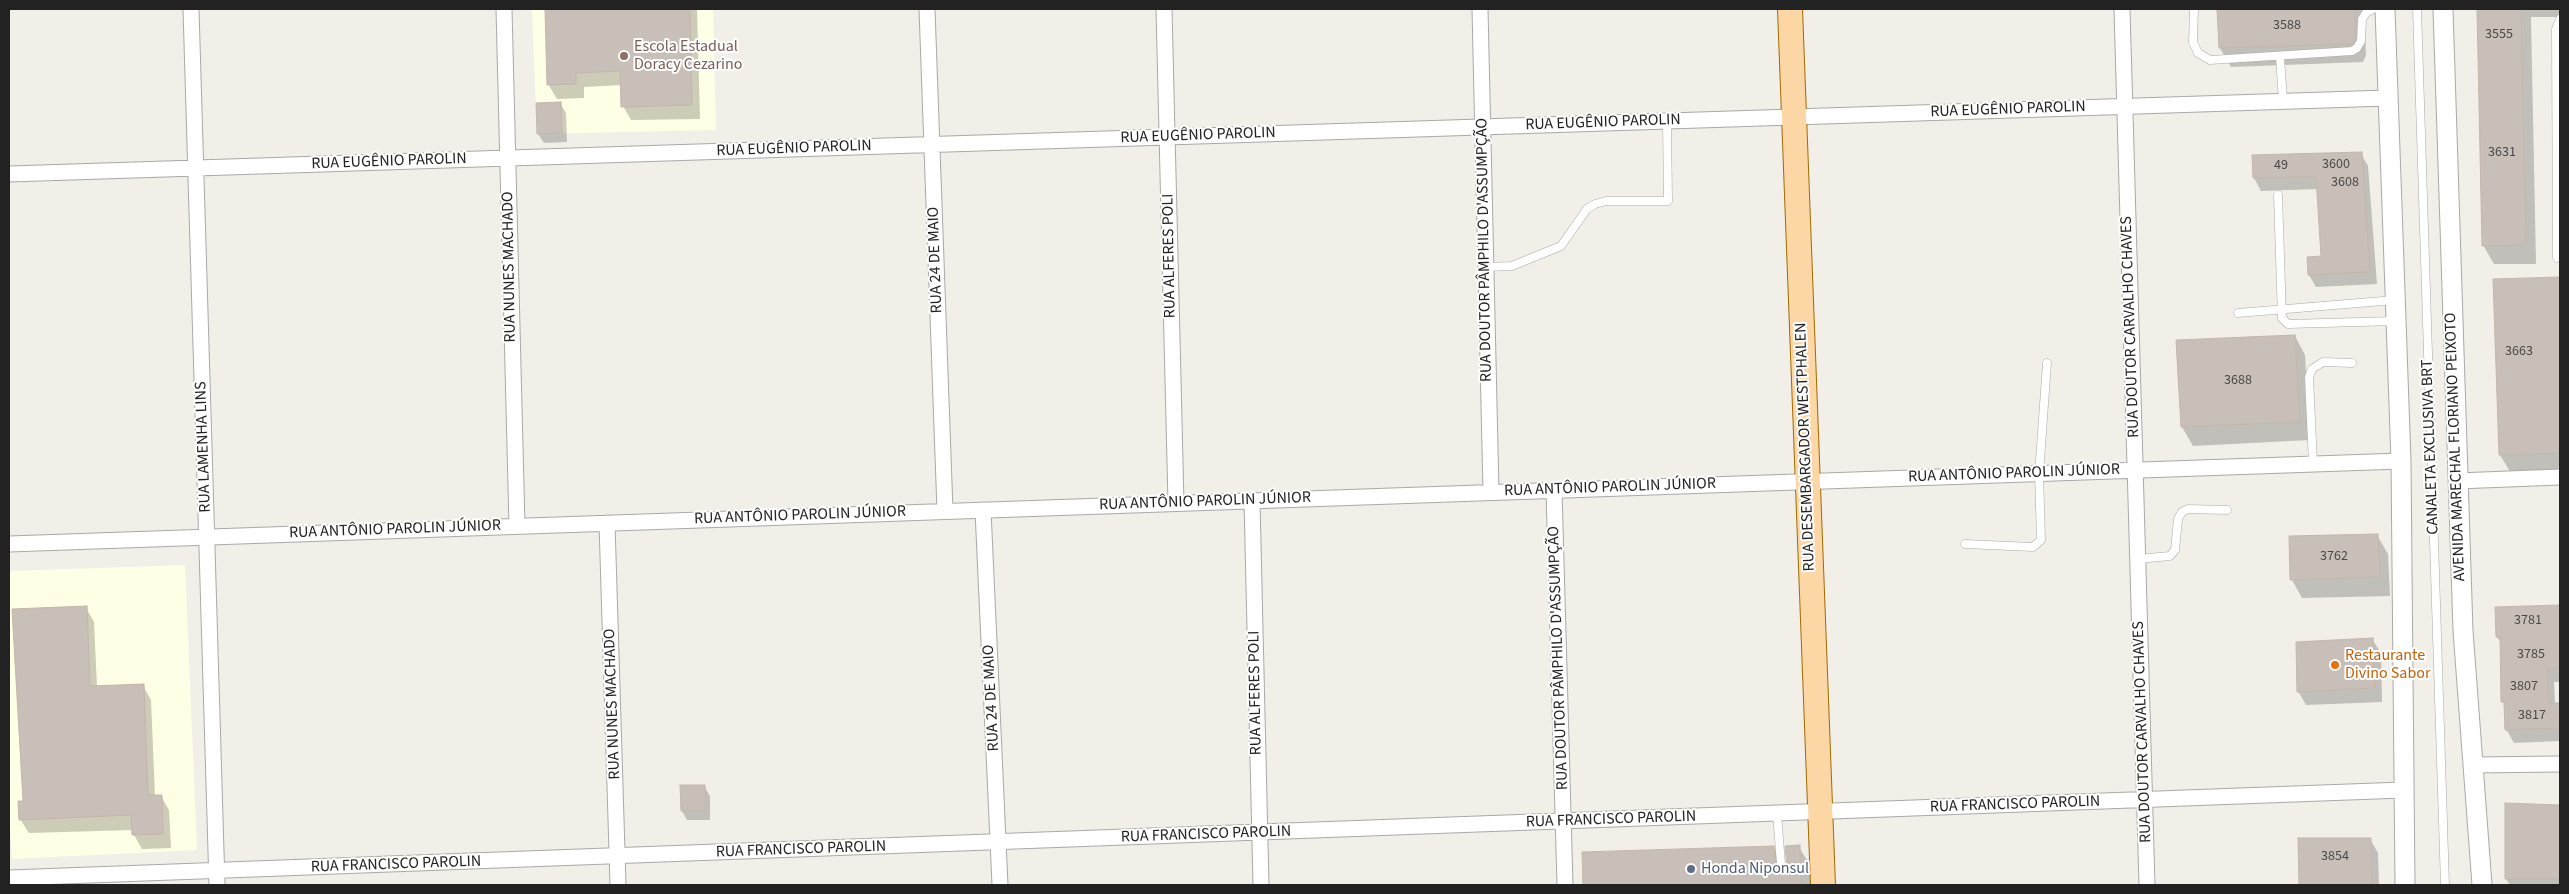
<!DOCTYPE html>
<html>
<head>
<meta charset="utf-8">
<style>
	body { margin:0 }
	#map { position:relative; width:2569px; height:894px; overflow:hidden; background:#f2efe9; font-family:"Source Sans 3",sans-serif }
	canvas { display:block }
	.frame { position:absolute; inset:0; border:10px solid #222; pointer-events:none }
</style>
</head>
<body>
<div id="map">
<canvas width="2569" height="894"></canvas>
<div class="frame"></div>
</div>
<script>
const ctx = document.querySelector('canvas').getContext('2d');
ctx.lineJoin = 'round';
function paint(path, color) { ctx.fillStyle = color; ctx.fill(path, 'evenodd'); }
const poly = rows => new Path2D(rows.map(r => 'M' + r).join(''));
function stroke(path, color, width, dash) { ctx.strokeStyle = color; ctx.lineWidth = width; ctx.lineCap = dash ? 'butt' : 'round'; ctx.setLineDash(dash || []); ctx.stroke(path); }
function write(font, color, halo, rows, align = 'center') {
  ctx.font = font + ' "Source Sans 3",sans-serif'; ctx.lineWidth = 4; ctx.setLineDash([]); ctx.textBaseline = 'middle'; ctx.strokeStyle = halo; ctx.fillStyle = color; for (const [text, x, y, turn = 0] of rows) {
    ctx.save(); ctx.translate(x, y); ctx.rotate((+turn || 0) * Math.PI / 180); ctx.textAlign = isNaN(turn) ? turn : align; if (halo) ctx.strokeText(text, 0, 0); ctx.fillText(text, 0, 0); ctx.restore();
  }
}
const education = poly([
	[532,9,713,9,716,130,537,134],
	[185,565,197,850,12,859,9,807,9,571]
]);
const shadow = poly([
	[546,9,697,9,700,119,631,120,623,106,622,85,584,87,584,98,557,99,548,84],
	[2219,9,2364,9,2366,55,2363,62,2231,67,2220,48],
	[2478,9,2560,9,2560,17,2531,17,2536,264,2494,264,2483,245],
	[560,103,566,113,567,142,544,143,538,134],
	[2361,154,2368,166,2377,284,2316,287,2309,275,2322,257,2318,189,2261,191,2254,178,2253,156],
	[2560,278,2560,472,2511,473,2500,455,2494,281],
	[2295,336,2305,355,2310,440,2193,446,2182,427,2178,342],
	[2377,535,2388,554,2390,596,2302,598,2292,580],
	[2560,606,2560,682,2554,682,2555,704,2560,704,2560,741,2514,743,2506,729,2505,706,2503,702,2502,644,2497,637,2496,608],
	[86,608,94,622,97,687,143,686,151,700,155,796,161,796,169,810,171,848,142,849,134,835,133,830,29,833,20,819],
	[2372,639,2381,653,2382,702,2306,705,2298,691],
	[681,786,704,786,710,796,710,820,687,820,682,811],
	[2506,804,2560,806,2560,885,2510,885,2506,879],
	[2370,839,2378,853,2379,885,2300,885,2299,840],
	[1773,847,1785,868,1799,847,1810,865,1810,885,1584,885,1583,854]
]);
const building = poly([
	[545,9,690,9,692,105,621,107,620,71,576,73,576,84,547,85,545,9],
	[2217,9,2355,9,2355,39,2352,44,2219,48,2217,9],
	[2477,9,2521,9,2526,245,2482,246,2477,9],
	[561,102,562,133,537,134,536,103,561,102],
	[2362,152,2370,272,2308,275,2307,257,2321,256,2316,177,2253,178,2252,155,2362,152],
	[2560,277,2560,453,2499,455,2493,279,2560,277],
	[2295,335,2300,422,2181,427,2176,340,2295,335],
	[2378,534,2380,577,2290,580,2289,536,2378,534],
	[2560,605,2560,668,2547,669,2549,703,2560,703,2560,728,2505,730,2504,702,2501,702,2500,637,2496,637,2495,607,2560,605],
	[87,606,90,686,144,684,148,795,162,795,163,834,132,835,131,815,19,820,18,801,23,801,12,609,87,606],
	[2373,638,2375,688,2297,692,2296,642,2373,638],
	[680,785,705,785,706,811,681,811,680,785],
	[2505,803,2560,805,2560,879,2505,879,2505,803],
	[2298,838,2371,838,2372,885,2299,885,2298,838],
	[1800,845,1801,885,1583,885,1582,852,1774,846,1776,865,1781,870,1787,864,1785,846,1800,845]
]);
const service = poly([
	[2194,9,2193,42,2198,53,2210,60,2352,51,2357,48,2361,41,2362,19,2366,13,2373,9],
	[2417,9,2445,885],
	[2280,57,2283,101],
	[2278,195,2282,318,2288,324,2395,321],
	[2557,258,2556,29,2560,19],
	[1486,267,1512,266,1561,246,1587,209,1595,204,1606,201,1668,201,1667,121],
	[2238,313,2395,300],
	[2313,464,2309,377,2312,369,2323,362,2352,363],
	[1965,544,2033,547,2041,540,2039,474,2047,363],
	[2138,559,2170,556,2175,550,2178,519,2182,512,2188,509,2227,510],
	[1777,814,1781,864]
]);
const minor = poly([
	[191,9,217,885],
	[504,9,517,526],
	[927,9,945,511],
	[1164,9,1176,503],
	[1480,9,1491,492],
	[2122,9,2147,885],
	[9,174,2388,98],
	[2457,481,2560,477],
	[1554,490,1565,885],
	[1252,501,1261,885],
	[983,510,1000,885],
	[607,523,618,885],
	[9,544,2401,461],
	[2472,765,2560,764],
	[9,878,2403,790]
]);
const tertiary = poly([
	[2385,9,2401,461,2405,885],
	[2443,9,2463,631,2482,885]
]);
const primary = poly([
	[1790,9,1823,885]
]);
const markers = [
	[624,56,5,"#8d6e63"],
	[2335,665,5,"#e8710a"],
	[1691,869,5,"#5c6f8a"]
];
const numberNames = [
	["3588",2287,26],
	["3555",2499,35],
	["3631",2502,153],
	["3600",2336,165],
	["49",2281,166],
	["3608",2345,183],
	["3663",2519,352],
	["3688",2238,381],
	["3762",2334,557],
	["3781",2528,621],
	["3785",2531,655],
	["3807",2524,687],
	["3817",2532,716],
	["3854",2335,857]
];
const educationNames = [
	["Escola Estadual",634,47],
	["Doracy Cezarino",634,65]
];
const streetNames = [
	["RUA EUGÊNIO PAROLIN",2008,110,-2],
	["RUA EUGÊNIO PAROLIN",1603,123,-2],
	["RUA EUGÊNIO PAROLIN",1198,136,-2],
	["RUA EUGÊNIO PAROLIN",794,149,-2],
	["RUA EUGÊNIO PAROLIN",389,162,-2],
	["RUA DOUTOR PÂMPHILO D'ASSUMPÇÃO",1485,250,-91],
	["RUA ALFERES POLI",1170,256,-91],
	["RUA 24 DE MAIO",936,260,-92],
	["RUA NUNES MACHADO",510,267,-91],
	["RUA DOUTOR CARVALHO CHAVES",2131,327,-92],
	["RUA LAMENHA LINS",204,447,-92],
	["RUA DESEMBARGADOR WESTPHALEN",1806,447,-92],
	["CANALETA EXCLUSIVA BRT",2431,447,-92],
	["AVENIDA MARECHAL FLORIANO PEIXOTO",2456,447,-92],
	["RUA ANTÔNIO PAROLIN JÚNIOR",2014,474,-2],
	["RUA ANTÔNIO PAROLIN JÚNIOR",1610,488,-2],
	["RUA ANTÔNIO PAROLIN JÚNIOR",1205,502,-2],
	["RUA ANTÔNIO PAROLIN JÚNIOR",800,516,-2],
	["RUA ANTÔNIO PAROLIN JÚNIOR",395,530,-2],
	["RUA DOUTOR PÂMPHILO D'ASSUMPÇÃO",1559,658,-92],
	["RUA ALFERES POLI",1256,693,-91],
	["RUA 24 DE MAIO",992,698,-93],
	["RUA NUNES MACHADO",613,704,-92],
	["RUA DOUTOR CARVALHO CHAVES",2143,732,-92],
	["RUA FRANCISCO PAROLIN",2015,805,-2],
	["RUA FRANCISCO PAROLIN",1611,820,-2],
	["RUA FRANCISCO PAROLIN",1206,835,-2],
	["RUA FRANCISCO PAROLIN",801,850,-2],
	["RUA FRANCISCO PAROLIN",396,865,-2]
];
const foodNames = [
	["Restaurante",2345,656],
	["Divino Sabor",2345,674]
];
const serviceNames = [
	["Honda Niponsul",1701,869]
];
paint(education, '#ffffe5');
paint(shadow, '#0003');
paint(building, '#c7bfb8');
stroke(building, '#c4b6ab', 1);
stroke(service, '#a9a9a9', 9);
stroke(minor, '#a9a9a9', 17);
stroke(tertiary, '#a9a9a9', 21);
stroke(primary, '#a06b00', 26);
stroke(service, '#fff', 8);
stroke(minor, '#fff', 15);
stroke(tertiary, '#fff', 19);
stroke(primary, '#fcd6a4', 24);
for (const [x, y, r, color] of markers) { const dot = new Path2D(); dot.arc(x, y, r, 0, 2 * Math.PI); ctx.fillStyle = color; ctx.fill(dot); stroke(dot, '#fff', 2); }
write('14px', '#4b4948', null, numberNames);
write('16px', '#785e54', '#fff', educationNames, 'left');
write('16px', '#222', '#fff', streetNames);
write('16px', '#c56008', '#fff', foodNames, 'left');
write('16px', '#4e5e75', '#fff', serviceNames, 'left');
</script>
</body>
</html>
